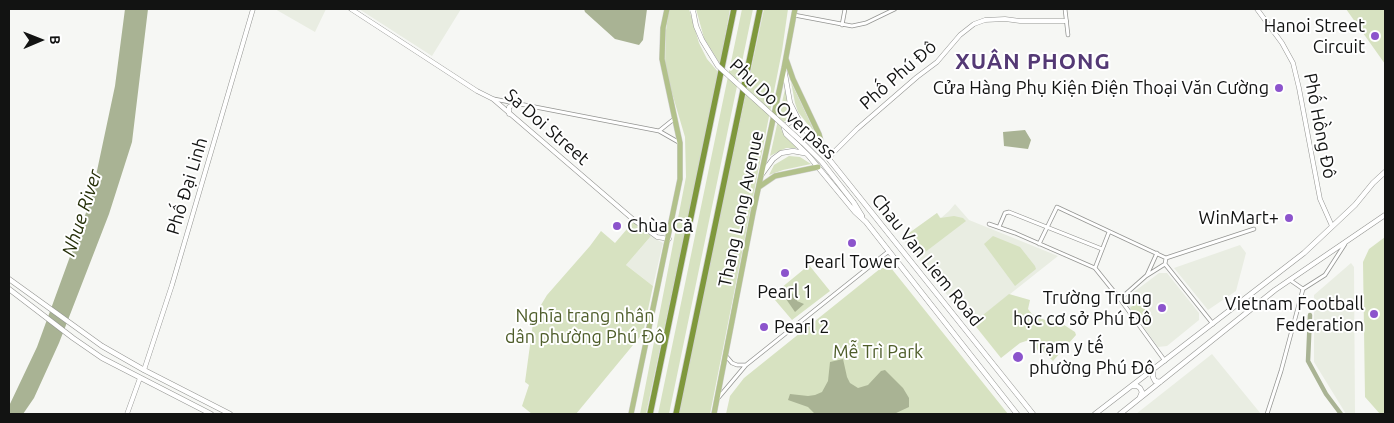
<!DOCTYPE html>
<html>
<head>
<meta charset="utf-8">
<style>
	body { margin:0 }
	#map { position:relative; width:1394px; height:423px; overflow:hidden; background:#f6f7f4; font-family:Ubuntu,sans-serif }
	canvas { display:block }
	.frame { position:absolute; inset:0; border:10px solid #121312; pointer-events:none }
	.north { position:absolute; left:15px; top:15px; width:50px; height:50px; -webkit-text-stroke:4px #fff; paint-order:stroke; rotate:89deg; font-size:14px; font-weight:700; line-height:20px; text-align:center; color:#121312 }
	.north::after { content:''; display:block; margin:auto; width:18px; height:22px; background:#121312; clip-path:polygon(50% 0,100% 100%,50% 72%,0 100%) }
</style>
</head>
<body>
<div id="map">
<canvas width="1394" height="423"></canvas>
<div class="frame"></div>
<div class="north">B</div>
</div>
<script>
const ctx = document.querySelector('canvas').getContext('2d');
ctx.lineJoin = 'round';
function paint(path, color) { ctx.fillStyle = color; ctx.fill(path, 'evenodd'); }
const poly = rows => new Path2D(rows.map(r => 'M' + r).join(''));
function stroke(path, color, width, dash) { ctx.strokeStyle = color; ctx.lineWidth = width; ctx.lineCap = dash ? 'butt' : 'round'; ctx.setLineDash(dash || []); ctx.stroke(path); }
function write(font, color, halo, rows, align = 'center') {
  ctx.font = font + ' Ubuntu,sans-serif'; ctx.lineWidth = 4; ctx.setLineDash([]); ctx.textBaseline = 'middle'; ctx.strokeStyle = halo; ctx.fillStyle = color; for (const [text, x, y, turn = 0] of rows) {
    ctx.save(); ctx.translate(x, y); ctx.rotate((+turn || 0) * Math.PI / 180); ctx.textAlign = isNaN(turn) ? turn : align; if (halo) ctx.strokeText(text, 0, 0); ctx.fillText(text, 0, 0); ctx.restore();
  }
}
const built = poly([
	[275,9,326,9,315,32],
	[359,9,461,9,432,56],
	[955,204,969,220,1058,256,971,325,902,238,937,213,941,218,949,211],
	[651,236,663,243,653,286,626,265],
	[1240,245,1246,253,1236,291,1208,310,1174,268],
	[1351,263,1354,267,1355,414,1346,414,1314,362,1314,295],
	[1159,273,1167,273,1199,313,1199,320,1167,346,1158,347,1126,303,1126,298],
	[1212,354,1261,414,1136,414]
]);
const green = poly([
	[669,9,689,9,699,43,707,59,719,73,646,414,640,414,686,177,685,137,669,83,665,63,666,30],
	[696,9,730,9,720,64,704,38],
	[742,9,753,9,669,414,658,414],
	[764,9,788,9,782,51,710,414,677,414],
	[1346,9,1385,9,1385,64],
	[791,82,802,105,816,135,798,112,795,103],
	[785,89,788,106,795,120,785,121,781,125,781,129,785,136,797,148,786,148,770,156],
	[789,156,800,157,811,164,783,170,769,175,774,165],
	[937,213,940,218,954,216,963,218,966,221,920,256,905,236],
	[633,222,651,236,626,265,653,286,643,333,576,414,532,414,522,406,529,385,525,382,533,323,538,310,547,295,590,246,601,231,615,243],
	[993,236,1020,247,1035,266,1036,269,1015,286,984,244],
	[1385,237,1385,414,1380,414,1365,397,1363,262,1369,249],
	[809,265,830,291,792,320,775,300,775,293],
	[881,268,891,268,1008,414,726,414,730,396,744,378],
	[1009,294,1030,300,1028,309,1032,314,1045,320,1061,323,1075,332,1076,335,1053,361,1044,352,1038,351,1032,339,1020,343,1001,358,973,323],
	[1138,301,1152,318,1143,325,1130,308]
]);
const water = poly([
	[125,9,148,9,132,142,109,214,59,343,34,398,23,414,9,414,9,406,37,347,91,199,115,86],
	[584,9,647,9,643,40,639,45,615,39,585,12],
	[1025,130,1031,140,1028,149,1004,146,1003,132],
	[788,291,795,295,797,301,804,304,795,312,784,296],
	[843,359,847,377,850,383,858,388,868,385,881,371,885,370,903,388,909,398,909,407,894,414,815,414,808,407,788,400,790,394,808,396,815,395,822,392,828,381,830,362]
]);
const canal = poly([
	[1310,315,1308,361,1326,394,1341,414]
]);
const minor = poly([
	[1065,9,1068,35],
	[794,15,852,26,866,23,895,9],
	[842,25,845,9],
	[494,99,659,131,680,143],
	[659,131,674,119],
	[989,224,1015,233,1095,268,1120,299,1165,361],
	[999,227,1005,213,1009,212,1102,249],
	[1039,244,1057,207,1166,258],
	[1166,258,1254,229],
	[1166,258,1165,264,1213,324],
	[1095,268,1109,232],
	[1147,275,1157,253],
	[1290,280,1303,289],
	[1303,289,1325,275,1345,244],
	[1120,299,1146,276,1165,264],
	[726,356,732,363,737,365,746,365],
	[719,397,746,365,889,251],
	[1267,414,1281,371,1303,289]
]);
const tertiary = poly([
	[351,9,477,91,493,99,635,221,657,237,669,239],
	[1257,9,1282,43,1293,63,1299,88,1320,199,1332,226],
	[509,114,509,107,516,103],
	[828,158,857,129,917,77,937,62,960,35,974,24,985,20,1005,19,1020,21,1066,21],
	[144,370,172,285,253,9],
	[127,414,140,378]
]);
const secondary = poly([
	[784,69,790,103,800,123,1033,414],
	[799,123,792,121,786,125,784,128,786,134,808,155,855,212,866,222,1017,414],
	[762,174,773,159,781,153,793,151,804,153],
	[854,203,862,216],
	[9,279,102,346,144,370,230,414],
	[9,289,73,338,102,358,211,414],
	[1153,370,1153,377,1155,381,1160,382],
	[1133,386,1137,386,1140,388,1142,392,1140,397],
	[1095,414,1304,253,1355,205,1373,183,1385,172],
	[1120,414,1275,290,1385,215]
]);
const primary = poly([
	[786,59,793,79,819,134,824,153],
	[759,187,775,176,818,167],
	[631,414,680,179,680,143,662,59,663,28,667,9],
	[714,414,753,213,784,68,795,9]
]);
const motorway = poly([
	[650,414,734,9],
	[676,414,760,9]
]);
const secondaryBridge = poly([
	[693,11,696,26,702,40,718,66,803,143,822,162,854,203]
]);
const markers = [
	[1375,36,5,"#8c54cc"],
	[1279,88,5,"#8c54cc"],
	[1289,218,5,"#8c54cc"],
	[617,226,5,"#8c54cc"],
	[852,243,5,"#8c54cc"],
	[785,273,5,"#8c54cc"],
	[1162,308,5,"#8c54cc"],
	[1374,314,5,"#8c54cc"],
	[764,327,5,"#8c54cc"],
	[1018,357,6,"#8c54cc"]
];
const poiNames = [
	["Hanoi Street",1365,26],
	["Circuit",1365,47],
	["Cửa Hàng Phụ Kiện Điện Thoại Văn Cường",1269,88],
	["WinMart+",1279,218],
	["Chùa Cả",627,226,"left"],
	["Pearl Tower",852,262,"center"],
	["Pearl 1",785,292,"center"],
	["Trường Trung",1152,298],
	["học cơ sở Phú Đô",1152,319],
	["Vietnam Football",1364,304],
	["Federation",1364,325],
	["Pearl 2",774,327,"left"],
	["Trạm y tế",1029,347,"left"],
	["phường Phú Đô",1029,368,"left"]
];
const streetNames = [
	["Phố Phú Đô",898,75,-41],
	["Phu Do Overpass",783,109,43],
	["Phố Hồng Đô",1320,126,79],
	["Sa Doi Street",547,127,41],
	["Phố Đại Linh",187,186,-73],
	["Thang Long Avenue",741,209,-78],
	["Chau Van Liem Road",927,260,51]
];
const parkNames = [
	["Nghĩa trang nhân",585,316],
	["dân phường Phú Đô",585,337],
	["Mễ Trì Park",878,352]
];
const waterNames = [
	["Nhue River",82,213,-72]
];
const districtNames = [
	["XUÂN PHONG",1033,62]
];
paint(built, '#e9ede2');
paint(green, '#d7e2c1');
paint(water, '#a9b394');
stroke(canal, '#a9b394', 4.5);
stroke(minor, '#949592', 4.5);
stroke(tertiary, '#949592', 5);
stroke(secondary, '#949592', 5.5);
stroke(primary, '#d0d0d0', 6);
stroke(motorway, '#d0d0d0', 7);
stroke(minor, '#fff', 3);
stroke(tertiary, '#fff', 4);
stroke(secondary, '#fff', 4.5);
stroke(primary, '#b2c18b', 5);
stroke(motorway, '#7f983d', 5.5);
stroke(secondaryBridge, '#949592', 5.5, []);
stroke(secondaryBridge, '#fff', 4.5);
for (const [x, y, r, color] of markers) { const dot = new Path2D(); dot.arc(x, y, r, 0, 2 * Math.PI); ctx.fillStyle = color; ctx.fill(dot); stroke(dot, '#fff', 2); }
write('18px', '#121312', '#fff', poiNames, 'right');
write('18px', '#121312', '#fff', streetNames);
write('18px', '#4e5d2a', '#fff', parkNames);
write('italic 19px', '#27310a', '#fff', waterNames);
ctx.letterSpacing = '1px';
write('bold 22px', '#543975', '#fff', districtNames);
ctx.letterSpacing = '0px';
</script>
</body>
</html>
